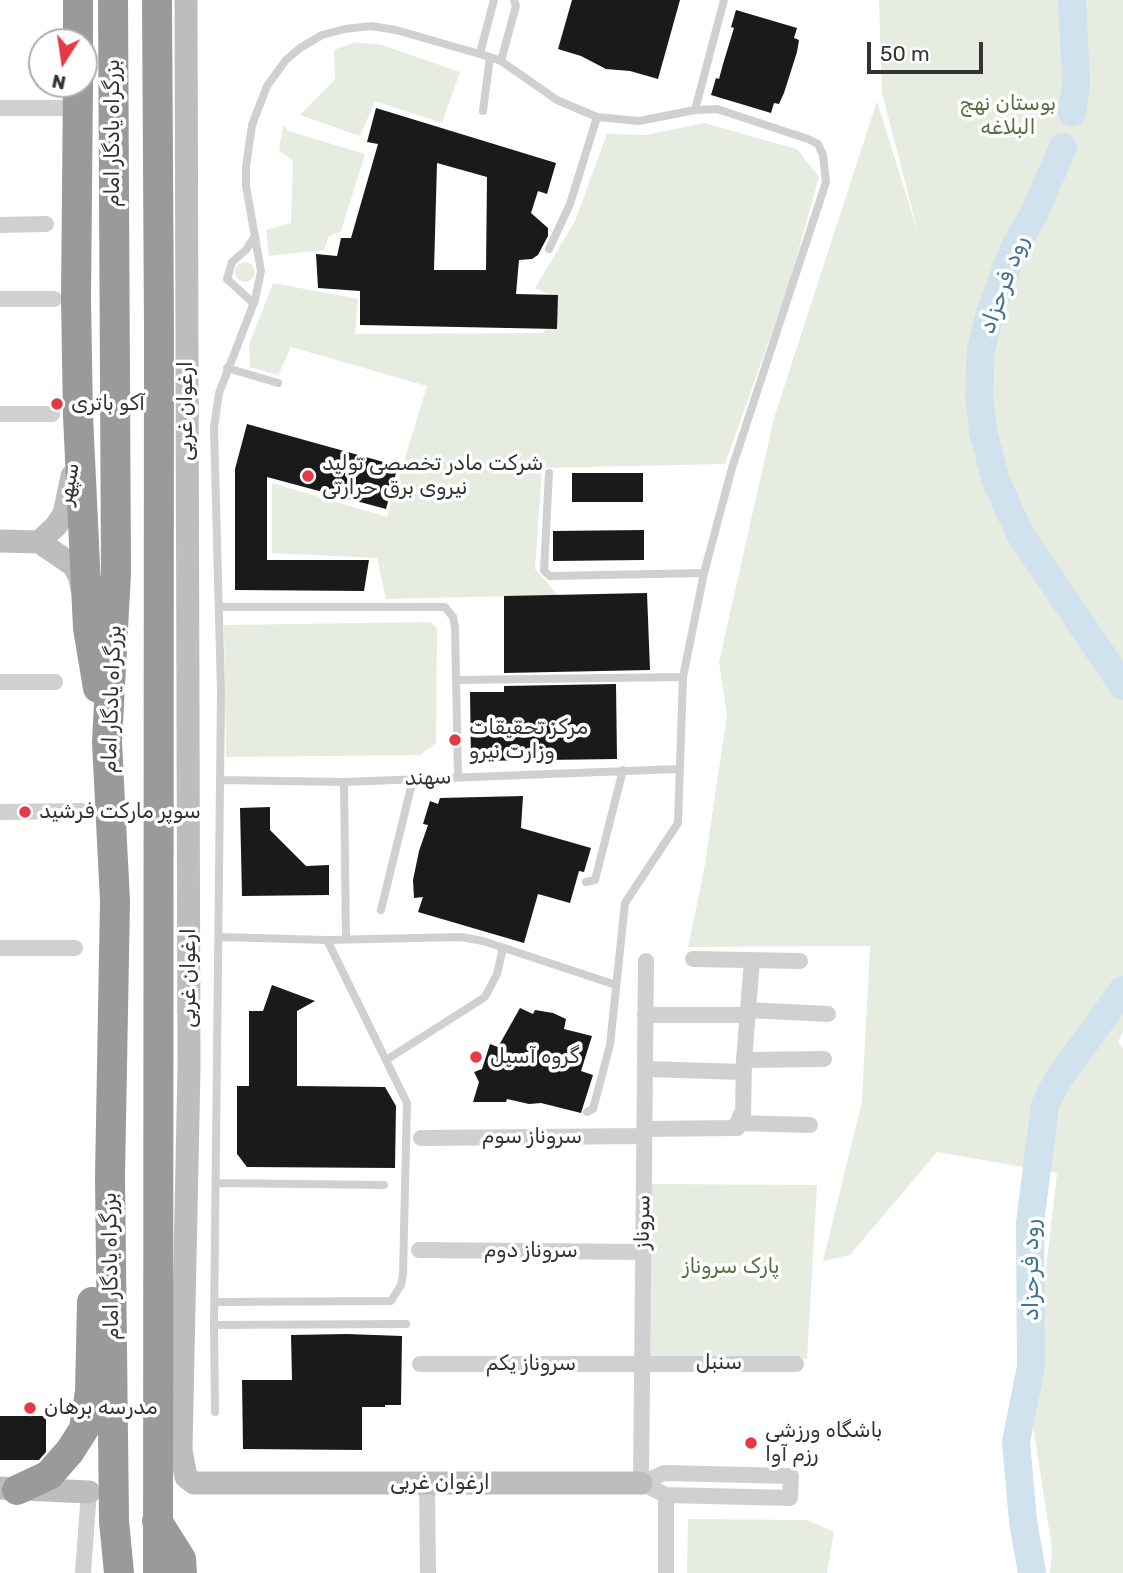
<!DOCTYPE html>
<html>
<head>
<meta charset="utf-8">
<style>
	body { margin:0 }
	#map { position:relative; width:1123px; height:1573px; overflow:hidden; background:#fff; font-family:Rubik,sans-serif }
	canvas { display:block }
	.north { position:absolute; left:28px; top:28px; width:70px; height:70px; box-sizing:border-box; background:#fff; border:2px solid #adadad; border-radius:50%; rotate:192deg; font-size:19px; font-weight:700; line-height:28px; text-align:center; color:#333 }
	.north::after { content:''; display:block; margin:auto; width:24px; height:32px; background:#e63946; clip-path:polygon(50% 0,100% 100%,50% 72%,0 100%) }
	.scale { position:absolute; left:867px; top:42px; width:116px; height:32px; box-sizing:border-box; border:4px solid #333; border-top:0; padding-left:9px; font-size:21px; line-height:24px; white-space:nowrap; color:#333; -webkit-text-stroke:5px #fff; paint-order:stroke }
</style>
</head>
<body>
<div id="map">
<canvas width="1123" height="1573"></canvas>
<div class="north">N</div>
<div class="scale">50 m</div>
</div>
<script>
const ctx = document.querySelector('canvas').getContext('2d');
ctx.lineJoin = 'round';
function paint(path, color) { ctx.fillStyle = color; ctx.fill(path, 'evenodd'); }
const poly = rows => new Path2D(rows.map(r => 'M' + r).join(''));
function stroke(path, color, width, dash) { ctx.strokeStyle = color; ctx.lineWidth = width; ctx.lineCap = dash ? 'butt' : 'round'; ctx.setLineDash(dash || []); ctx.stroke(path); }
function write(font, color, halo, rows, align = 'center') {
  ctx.font = font + ' Rubik,Cairo,sans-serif'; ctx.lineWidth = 7; ctx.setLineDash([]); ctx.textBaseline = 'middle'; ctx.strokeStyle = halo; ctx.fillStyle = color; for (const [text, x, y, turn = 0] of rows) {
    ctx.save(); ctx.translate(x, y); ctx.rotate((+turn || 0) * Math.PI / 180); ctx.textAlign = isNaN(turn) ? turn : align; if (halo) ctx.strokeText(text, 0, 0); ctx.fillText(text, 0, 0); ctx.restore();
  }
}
const green = poly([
	[879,0,1123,0,1123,1031,1118,1042,1123,1049,1123,1573,1050,1573,1052,1549,1030,1406,1057,1173,937,1152,850,1255,823,1261,862,1101,870,946,688,947,704,870,727,715,719,662,774,418,877,101,919,236,882,93],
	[355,42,382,45,460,72,442,123,375,101,360,136,300,115,335,79,334,50],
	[704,123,797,149,819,177,789,284,725,464,542,468,535,569,558,595,386,599,377,558,272,553,272,483,387,517,427,386,291,347,278,375,250,367,249,345,273,283,358,299,355,334,544,333,552,296,535,288,575,221,607,134,646,135],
	[283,125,288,131,365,154,341,231,329,236,324,250,269,256,266,230,291,223,293,161,279,150],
	'235 272a10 10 0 1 1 20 0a10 10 0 1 1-20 0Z',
	[430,622,437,628,436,743,420,755,226,757,224,625],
	[651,1184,817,1185,807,1359,648,1356],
	[688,1519,807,1520,834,1532,827,1573,687,1573]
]);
const river = poly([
	[1072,0,1076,84,1072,112],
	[1063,147,1034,214,1014,248,990,313,981,350,979,393,983,432,996,481,1020,534,1123,686],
	[1032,1573,1023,1521,1016,1442,1031,1367,1030,1223,1045,1105,1057,1081,1123,990]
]);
const building = poly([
	[572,0,680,0,658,79,630,71,606,69,581,56,558,49],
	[736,10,797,28,794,38,799,40,797,52,784,93,779,104,774,103,771,113,711,95,716,78,719,79,723,64,734,28,731,27],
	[376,108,556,163,547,194,538,191,531,213,548,228,548,236,538,255,532,259,519,260,516,294,558,295,557,329,360,325,360,291,318,288,316,254,337,256,341,238,351,238,378,144,367,142],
	[437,163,487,177,486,270,434,270],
	[247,424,398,466,386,509,267,477,267,560,369,560,364,591,235,590,235,469],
	[572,473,643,473,643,502,572,502],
	[644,530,644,560,553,561,553,531],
	[647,593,650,670,504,673,504,596],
	[616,684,617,759,471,761,470,692,504,692,504,686],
	[523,796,521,828,591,848,584,872,579,871,570,903,538,894,524,943,418,912,423,897,414,898,413,880,419,851,428,825,423,824,430,801,438,804,440,798],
	[270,807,270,830,306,866,329,865,329,895,242,896,240,808],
	[272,985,315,1001,297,1011,297,1086,385,1087,396,1106,395,1168,247,1167,237,1154,237,1086,249,1086,249,1011,263,1011],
	[520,1008,533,1014,535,1010,553,1013,566,1019,564,1029,592,1036,581,1071,593,1075,581,1113,541,1103,529,1104,507,1099,506,1102,473,1102,479,1082,474,1072,482,1069,490,1044,498,1047],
	[347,1334,402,1336,401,1405,385,1405,385,1407,362,1407,362,1450,243,1449,242,1380,292,1380,291,1335],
	[0,1416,46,1416,46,1452,39,1460,0,1460]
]);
const lane = poly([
	[480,53,494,0],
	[501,61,516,6,514,0],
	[695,110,724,0],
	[483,111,490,57],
	[549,249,570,204,597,117],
	[253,303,227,279,232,262,246,250,255,236],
	[227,368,278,383],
	[549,473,544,571,550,576,704,573],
	[219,607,445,607,453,617,455,627,458,777],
	[456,680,683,677],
	[220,780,344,782,678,769],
	[344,782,346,939],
	[586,882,595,880,623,770],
	[381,910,413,779],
	[220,937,327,940,461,937,483,941,616,985],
	[386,1060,485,997,497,974,503,948],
	[217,1183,384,1185],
	[215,1302,391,1301,401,1285,403,1274,407,1103,327,940],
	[214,1325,406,1324],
	[215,1412,214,1325,221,693,214,428,219,393,255,300,261,271,246,186,246,167,252,125,267,86,286,60,300,48,322,35,345,29,371,26,396,30,490,57,501,61,557,100,597,117,639,121,695,110,717,109,808,139,818,144,823,155,826,182,732,468,704,573,683,677,678,823,625,903,610,1045,593,1109,587,1112]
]);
const street = poly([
	[0,108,77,108],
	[0,225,46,224],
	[0,299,54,299],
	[0,414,52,414],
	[0,682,55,682],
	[0,812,81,811],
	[0,948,75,948],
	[693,959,800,961],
	[748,1010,828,1014],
	[645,1015,747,1015],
	[744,1060,824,1059],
	[645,1069,743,1072],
	[737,1123,810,1125],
	[644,1129,737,1128,740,1116,743,1114,744,1060,752,960],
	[421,1138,644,1136],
	[419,1250,643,1252],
	[420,1364,796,1364],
	[664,1473,791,1476,790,1498,666,1495,641,1483,664,1473],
	[427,1483,428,1573],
	[641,1483,646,961],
	[666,1495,666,1573],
	[83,1573,89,1492]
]);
const secondary = poly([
	[186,0,189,1068,181,1450,186,1477,194,1483,641,1483],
	[0,541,39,542,73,565,79,575,82,589],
	[39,542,56,526,64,514,72,476],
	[0,1488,89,1492]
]);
const highway = poly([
	[113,0,116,573,107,742,115,901,110,1177,114,1521,119,1573],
	[157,0,159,327,158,1573],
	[78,42,78,0],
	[78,84,76,299,78,416,88,628,98,688],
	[17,1490,49,1475,70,1451,84,1429,90,1392,92,1302],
	[157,1521,181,1559,182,1573]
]);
const markers = [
	[57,404,7,"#e63946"],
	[308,476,7,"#e63946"],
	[455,740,7,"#e63946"],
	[25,812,7,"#e63946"],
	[476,1057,7,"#e63946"],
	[30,1408,7,"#e63946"],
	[751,1443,7,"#e63946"]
];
const parkNames = [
	["بوستان نهج",1008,104],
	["البلاغه",1008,128],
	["پارک سروناز",731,1267]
];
const streetNames = [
	["بزرگراه یادگار امام",113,133,-90],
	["ارغوان غربی",186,411,-90],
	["سپهر",69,484,-80],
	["بزرگراه یادگار امام",112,699,-88],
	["سهند",428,778,-2],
	["ارغوان غربی",189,978,-90],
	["سروناز سوم",532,1137],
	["سروناز",643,1222,-89],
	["سروناز دوم",531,1251],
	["بزرگراه یادگار امام",111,1266,-91],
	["سنبل",719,1363],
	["سروناز یکم",531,1364],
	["ارغوان غربی",440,1483]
];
const poiNames = [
	["آکو باتری",71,404],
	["شرکت مادر تخصصی تولید",322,464],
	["نیروی برق حرارتی",322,488],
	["مرکز تحقیقات",469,728],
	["وزارت نیرو",469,752],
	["سوپر مارکت فرشید",39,812],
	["گروه آسیل",490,1057],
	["مدرسه برهان",44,1408],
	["باشگاه ورزشی",765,1431],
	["رزم آوا",765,1455]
];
const waterNames = [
	["رود فرحزاد",1004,285,-70],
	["رود فرحزاد",1031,1270,-90]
];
paint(green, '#e6ecdf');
stroke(river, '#cfe2ee', 28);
paint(building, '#1a1a1a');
stroke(lane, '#d0d0d0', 8);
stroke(street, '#d0d0d0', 16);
stroke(secondary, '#bdbdbd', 23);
stroke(highway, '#9a9a9a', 30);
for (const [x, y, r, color] of markers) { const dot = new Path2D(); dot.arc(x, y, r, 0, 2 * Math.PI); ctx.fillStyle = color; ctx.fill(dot); stroke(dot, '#fff', 2.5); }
write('21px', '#56703f', '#fff', parkNames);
write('21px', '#333', '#fff', streetNames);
write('21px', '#333', '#fff', poiNames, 'left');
write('italic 23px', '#3f7597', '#fff', waterNames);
</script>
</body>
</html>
